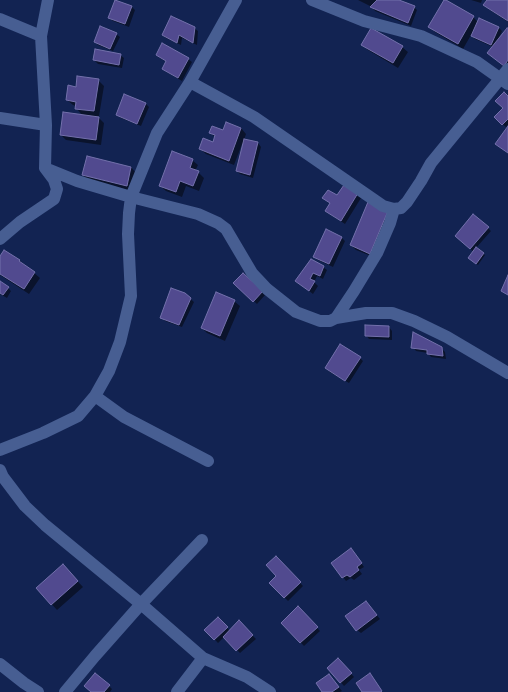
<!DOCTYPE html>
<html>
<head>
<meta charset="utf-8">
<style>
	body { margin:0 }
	canvas { display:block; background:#122352 }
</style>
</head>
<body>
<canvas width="508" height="692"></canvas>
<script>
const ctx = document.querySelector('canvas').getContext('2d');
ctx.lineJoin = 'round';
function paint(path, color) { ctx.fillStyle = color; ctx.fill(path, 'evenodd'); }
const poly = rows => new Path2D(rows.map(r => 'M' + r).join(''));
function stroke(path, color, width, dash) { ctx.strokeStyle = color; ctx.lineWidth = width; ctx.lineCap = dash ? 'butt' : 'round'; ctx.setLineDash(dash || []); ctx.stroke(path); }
const shadow = poly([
	[358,0,377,0,376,1,378,0,396,0,414,7,417,10,411,26,375,11,372,7],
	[471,0,482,0,481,3],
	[488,0,508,0,508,22,490,10,485,5],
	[132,7,135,10,129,27,113,21,109,18],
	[473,17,478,22,480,19,499,28,502,31,499,38,500,38,508,29,508,69,494,58,488,53,493,47,475,39,471,35,463,49,435,32,430,27],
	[194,28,198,31,197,45,182,38,181,45,166,38,163,35],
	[372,29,402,47,408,52,398,68,368,50,362,44],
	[116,34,120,37,113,51,98,45,95,41],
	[120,55,124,58,122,68,98,64,94,60],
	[157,55,188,59,192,62,182,81,167,72,163,69,167,62,160,58],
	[98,80,104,86,99,116,97,116,104,123,101,145,66,140,61,135,83,116,76,108,76,106,73,105,67,100,77,88],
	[508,97,508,125,506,127,495,117,504,108],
	[145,103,149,107,141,126,121,118,117,115],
	[227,123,241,128,246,134,244,140,258,143,261,147,253,178,240,174,237,171,244,144,242,144,234,165,206,154,200,149,213,143,216,138,211,133,224,131],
	[192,160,198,165,195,171,198,172,204,178,199,191,186,186,182,197,166,191,160,186],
	[131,167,136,173,132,191,88,180,83,175],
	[344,186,361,198,345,224,330,214,331,204,324,198,337,197],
	[387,212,376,258,356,250,351,245],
	[488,228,491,231,476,248,485,255,478,265,471,259,474,252,459,239],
	[327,231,342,238,345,241,333,267,318,260,314,257],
	[0,258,19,260,40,278,29,294,0,275],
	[323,267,327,270,323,279,317,276,314,282,318,286,313,294,296,281],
	[243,274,265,295,257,304,235,283],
	[0,283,8,288,11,291,7,298,0,294],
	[184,293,194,302,182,327,165,321,162,317],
	[234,301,240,306,225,341,207,333,202,328],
	[389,327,392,331,392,340,369,339,366,335],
	[413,347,441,348,445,352,446,359,431,357,428,353,416,351],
	[360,358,363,361,349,383,330,372,326,368],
	[354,553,364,567,359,570,362,574,354,580,351,578,346,581,332,563],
	[276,558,303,586,288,601,270,583,277,576],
	[68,571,83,587,57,610,37,588],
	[366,602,380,619,361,633,357,630],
	[298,608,320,631,304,646,282,623],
	[218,618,230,631,239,622,256,639,240,653,224,637,218,643,206,630],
	[341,663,354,677,344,686,328,668],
	[332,679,342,691,340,692,324,692],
	[109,686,112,689,110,692,92,692]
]);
const building = poly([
	[115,0,132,6,125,24,108,18,115,0],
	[377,0,399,0,415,6,408,23,370,7,377,0],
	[444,0,446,0,474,16,458,44,428,27,444,0],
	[487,0,508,0,508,21,483,5,487,0],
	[171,16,195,27,193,43,179,35,177,43,162,35,171,16],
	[479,18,499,27,491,45,471,36,479,18],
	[100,26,117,33,110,49,94,42,100,26],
	[371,28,403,46,393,63,361,45,371,28],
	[507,28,508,28,508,60,504,66,487,53,507,28],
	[162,43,189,58,178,78,162,69,166,61,156,55,162,43],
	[95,49,121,54,119,65,93,60,95,49],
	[77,76,99,79,94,111,75,109,76,102,66,100,68,85,76,87,77,76],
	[504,92,508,96,508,119,502,125,494,117,503,108,495,101,504,92],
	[124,94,146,103,137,124,116,115,124,94],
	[63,112,99,117,96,140,60,135,63,112],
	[226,122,241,128,229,161,199,149,203,138,213,142,215,135,209,133,212,126,223,130,226,122],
	[508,126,508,153,495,144,508,126],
	[244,139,258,142,250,175,236,171,244,139],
	[172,151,193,159,190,168,199,171,193,186,180,181,176,192,159,186,172,151],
	[87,156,131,167,127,186,82,175,87,156],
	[344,185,358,193,341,221,325,211,330,203,322,198,328,190,337,195,344,185],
	[368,202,388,211,370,254,350,245,368,202],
	[473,214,489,227,470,249,455,236,473,214],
	[326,229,342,237,329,264,313,257,326,229],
	[476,247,484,253,476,264,468,258,476,247],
	[4,250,20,260,19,261,35,272,24,289,0,274,0,256,4,250],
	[311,259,324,266,320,276,313,273,310,279,315,281,309,291,295,281,311,259],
	[243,273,263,291,253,302,233,283,243,273],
	[508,275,508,295,501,291,508,275],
	[0,281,9,287,3,295,0,293,0,281],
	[171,288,185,293,191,298,179,325,160,318,171,288],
	[216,292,235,300,220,336,201,328,216,292],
	[365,325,389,326,389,337,365,336,365,325],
	[413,332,442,347,443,356,427,354,427,350,411,348,413,332],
	[340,344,361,357,345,381,325,368,340,344],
	[351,548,362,563,357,567,359,570,350,577,347,575,342,578,331,563,351,548],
	[276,556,301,582,284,598,269,583,276,576,266,565,276,556],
	[63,564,78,581,51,605,36,588,63,564],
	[366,601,377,615,356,631,345,616,366,601],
	[298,606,318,627,300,643,281,623,298,606],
	[218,617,228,627,214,640,204,630,218,617],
	[239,620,253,635,236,651,223,637,239,620],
	[338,658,352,673,340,683,327,668,338,658],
	[95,673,110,685,104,692,91,692,84,686,95,673],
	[370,673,382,691,381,692,362,692,356,683,370,673],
	[329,674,339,687,332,692,322,692,316,683,329,674]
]);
const minor = poly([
	[312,0,364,21,421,36,477,62,508,84],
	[0,19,41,36],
	[190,82,254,117,370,197,383,206,394,209,401,208,407,202,421,181,431,163,508,69],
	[0,118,46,125],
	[45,168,77,181,131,197,198,214,218,223,226,229,252,273,267,289,296,312,320,321,330,321,336,318,354,291,377,253,390,223,394,209],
	[0,239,20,222,54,199,57,189,54,180,45,168,46,125,41,36,48,0],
	[336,318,366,313,392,313,414,321,447,337,508,373],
	[95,396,124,417,208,461],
	[0,450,43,433,78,416,95,396,109,371,120,342,131,296,128,234,129,213,131,197,157,133,190,82,236,0],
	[0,470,3,477,25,506,45,525,141,604,203,658,247,677,270,692],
	[0,664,24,683,38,692],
	[65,692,95,656,141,604,202,540],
	[177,692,203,658]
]);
paint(shadow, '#0007');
paint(building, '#514a8f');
stroke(building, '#7370ab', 1);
stroke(minor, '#475e92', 12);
</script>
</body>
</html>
